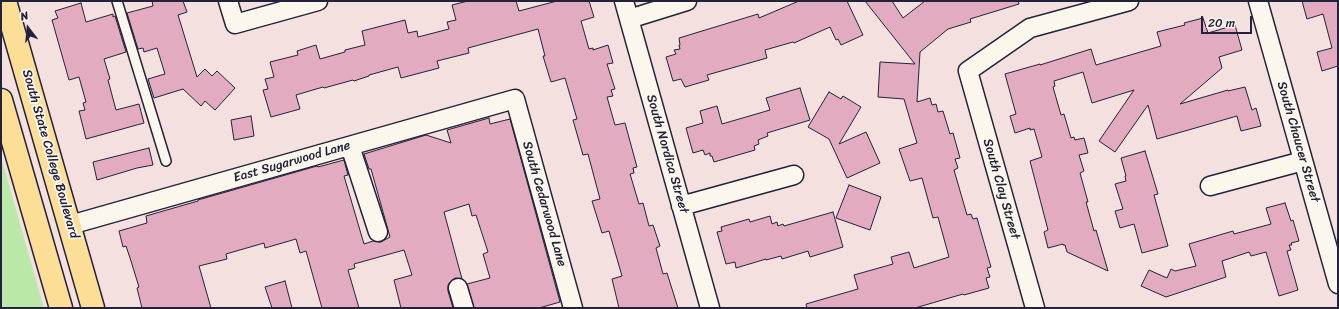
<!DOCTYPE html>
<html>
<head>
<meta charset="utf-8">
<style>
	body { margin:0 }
	#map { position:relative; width:1339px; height:309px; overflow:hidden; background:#f4e0de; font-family:Sriracha,sans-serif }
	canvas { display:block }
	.frame { position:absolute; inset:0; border:2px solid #22223b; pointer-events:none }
	.north { position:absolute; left:8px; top:8px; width:40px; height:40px; -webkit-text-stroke:3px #fbf7ec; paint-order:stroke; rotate:344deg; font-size:11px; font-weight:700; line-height:16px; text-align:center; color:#22223b }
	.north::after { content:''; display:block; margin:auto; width:14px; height:18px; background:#22223b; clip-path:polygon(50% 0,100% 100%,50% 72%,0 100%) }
	.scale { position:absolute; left:1201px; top:16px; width:51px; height:18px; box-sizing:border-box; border:2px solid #22223b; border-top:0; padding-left:5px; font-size:12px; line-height:14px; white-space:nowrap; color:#22223b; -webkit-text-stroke:3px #fbf7ec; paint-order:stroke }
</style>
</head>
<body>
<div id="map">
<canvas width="1339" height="309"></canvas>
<div class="frame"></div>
<div class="north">N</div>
<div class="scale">20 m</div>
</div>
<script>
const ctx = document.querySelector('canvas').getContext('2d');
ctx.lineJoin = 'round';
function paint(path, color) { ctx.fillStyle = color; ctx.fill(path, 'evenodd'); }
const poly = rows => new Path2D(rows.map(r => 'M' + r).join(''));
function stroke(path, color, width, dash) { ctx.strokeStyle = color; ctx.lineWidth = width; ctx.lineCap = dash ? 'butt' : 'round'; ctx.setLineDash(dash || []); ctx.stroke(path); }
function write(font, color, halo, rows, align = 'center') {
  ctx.font = font + ' Sriracha,sans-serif'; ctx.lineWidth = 3.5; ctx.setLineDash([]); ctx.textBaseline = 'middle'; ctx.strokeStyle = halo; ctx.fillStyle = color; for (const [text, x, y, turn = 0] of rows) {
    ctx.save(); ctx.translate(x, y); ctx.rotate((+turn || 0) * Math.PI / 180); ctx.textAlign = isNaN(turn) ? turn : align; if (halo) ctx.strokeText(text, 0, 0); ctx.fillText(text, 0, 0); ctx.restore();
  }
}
const green = poly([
	[1,157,44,308,1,308]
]);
const building = poly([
	[152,1,183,1,187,12,178,15,197,77,205,69,212,76,217,71,235,88,215,110,205,101,201,106,183,89,154,98,148,79,165,74,157,48,144,52,143,48,138,49,127,13,153,6,152,1],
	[468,1,516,1,519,11,557,1,589,1,594,17,581,21,589,49,593,48,593,50,608,45,613,63,607,64,615,89,611,90,613,96,607,97,615,125,625,123,637,167,633,168,634,173,630,174,639,204,643,203,649,226,653,225,660,246,656,248,663,274,667,273,678,308,619,308,612,279,622,276,609,231,602,233,592,201,600,199,588,154,583,155,573,120,577,119,565,78,551,82,543,56,545,56,538,29,468,48,469,53,437,61,439,68,401,78,398,67,369,75,369,76,354,81,353,80,324,88,323,87,296,95,300,109,271,117,263,90,268,89,265,79,274,77,270,62,298,55,297,51,316,45,320,59,345,52,345,50,365,45,362,31,405,20,408,33,417,31,418,37,449,29,447,22,456,20,452,5,468,1],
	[799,1,847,1,863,35,841,45,838,39,836,40,830,27,794,43,793,42,765,50,767,58,707,75,709,80,685,87,681,79,673,81,666,57,676,54,674,50,680,49,679,45,680,45,679,38,758,14,759,18,799,1],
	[865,1,892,1,903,18,925,1,1018,1,1019,4,970,19,971,22,948,29,920,52,917,102,930,98,932,105,936,104,938,112,943,111,950,134,953,133,960,158,955,159,958,168,954,170,967,215,971,214,973,219,977,218,991,267,987,268,990,277,986,278,989,288,964,295,963,294,915,308,807,308,806,304,858,289,854,275,893,264,891,257,909,252,914,268,949,257,938,217,933,218,922,178,910,181,899,149,917,143,904,99,878,97,880,62,915,64,865,1],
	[1302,1,1338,1,1338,66,1322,71,1317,52,1332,48,1323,14,1307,19,1302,1],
	[81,3,86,22,113,14,113,17,115,16,126,52,104,59,110,79,108,80,116,110,139,104,144,123,86,139,79,111,85,110,83,103,86,102,79,77,69,80,52,20,58,18,55,11,81,3],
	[1203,18,1208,33,1235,25,1242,50,1219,57,1222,68,1180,104,1228,90,1228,91,1245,87,1252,110,1256,108,1261,126,1241,131,1237,116,1157,139,1148,105,1115,152,1099,141,1134,90,1092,103,1083,72,1054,81,1055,86,1053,87,1061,115,1064,114,1071,138,1074,137,1075,140,1084,138,1088,153,1079,155,1084,171,1080,173,1088,202,1086,202,1094,231,1096,230,1108,271,1067,252,1065,245,1063,245,1063,244,1048,248,1044,232,1048,230,1030,161,1042,157,1034,129,1030,130,1030,128,1015,133,1010,116,1016,114,1005,74,1040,64,1040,65,1091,49,1096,65,1161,46,1157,32,1185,25,1184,23,1203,18],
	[800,88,810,120,767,133,768,136,758,140,759,144,754,146,755,150,714,162,712,156,710,156,710,153,705,155,703,150,693,153,686,128,703,123,700,111,717,106,722,124,770,110,766,98,800,88],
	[829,92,841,99,843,96,861,107,839,144,866,132,880,163,847,178,829,139,808,127,829,92],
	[251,116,254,136,234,140,231,120,251,116],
	[489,118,490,124,510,119,560,302,539,308,474,308,467,284,490,278,483,254,488,252,476,215,472,216,469,204,444,212,462,279,455,278,451,281,448,285,448,291,453,308,401,308,394,280,412,275,404,250,354,264,355,268,348,270,359,308,322,308,306,251,300,253,296,239,265,248,264,243,226,254,227,259,199,266,211,308,142,308,137,288,139,287,131,261,126,246,123,247,119,231,147,223,146,216,198,201,198,200,317,166,318,167,344,160,348,175,344,176,364,244,373,241,381,242,390,237,371,169,369,169,364,154,426,135,451,143,447,130,489,118],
	[149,148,153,165,137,168,97,180,93,162,149,148],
	[1145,151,1158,194,1154,195,1168,246,1142,253,1134,224,1120,228,1115,211,1123,209,1115,184,1126,181,1125,176,1126,176,1121,158,1145,151],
	[849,185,881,197,870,230,836,218,849,185],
	[1285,203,1291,221,1293,220,1299,241,1291,243,1292,245,1289,245,1291,250,1287,251,1298,290,1279,296,1266,252,1251,256,1249,252,1222,261,1226,277,1166,297,1141,286,1149,270,1167,278,1171,269,1175,271,1196,266,1189,244,1233,231,1234,234,1271,224,1266,208,1285,203],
	[833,212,843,247,810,257,808,251,782,259,781,256,766,260,766,259,736,268,735,262,726,264,717,232,722,231,721,227,749,219,750,222,770,216,772,224,777,222,778,226,783,224,784,226,833,212],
	[285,281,292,308,272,308,265,287,285,281]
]);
const lane = poly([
	[117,1,166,161]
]);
const street = poly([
	[228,1,235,24,318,1],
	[624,1,710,308],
	[1258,1,1338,284],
	[629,19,687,1],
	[350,146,378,232],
	[1210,186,1303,161],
	[681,206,794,175],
	[70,225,515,99,573,308],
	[458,288,464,308],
	[1035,308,968,71,1030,28,1129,1]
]);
const primary = poly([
	[5,1,93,308],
	[1,100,61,308]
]);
const streetNames = [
	["South Chaucer Street",1298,142,74],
	["South State College Boulevard",50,154,74],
	["South Nordica Street",667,154,74],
	["East Sugarwood Lane",292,162,-16],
	["South Clay Street",1001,189,74],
	["South Cedarwood Lane",544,204,74]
];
paint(green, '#bae9a7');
paint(building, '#e2abbf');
stroke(building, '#22223b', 1);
stroke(lane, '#22223b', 12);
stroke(street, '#22223b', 21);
stroke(primary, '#22223b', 25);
stroke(lane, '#fbf7ec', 9);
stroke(street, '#fbf7ec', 18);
stroke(primary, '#fdde96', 22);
write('13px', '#22223b', '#fbf7ec', streetNames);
</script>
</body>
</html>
